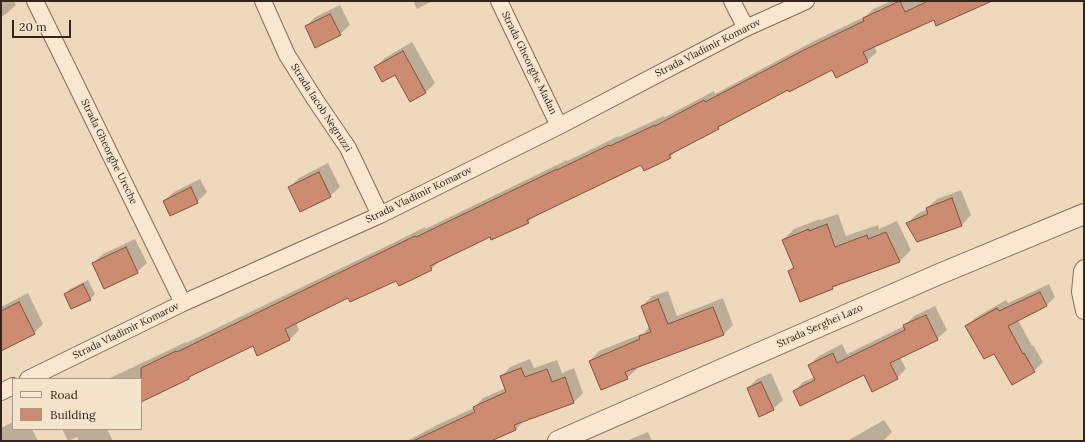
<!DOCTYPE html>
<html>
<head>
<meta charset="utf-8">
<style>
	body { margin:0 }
	#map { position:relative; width:1085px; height:442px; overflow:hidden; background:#eed9bc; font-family:Lora,serif }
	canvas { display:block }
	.frame { position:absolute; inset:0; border:2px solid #34241b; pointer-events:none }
	.legend { position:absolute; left:12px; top:378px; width:130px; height:52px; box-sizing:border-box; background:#f5e4cc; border:1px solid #a89785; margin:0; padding:5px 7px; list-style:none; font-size:12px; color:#34241b }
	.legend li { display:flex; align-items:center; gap:8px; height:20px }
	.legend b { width:20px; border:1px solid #a89785 }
	.scale { position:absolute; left:12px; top:20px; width:59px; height:18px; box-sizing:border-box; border:2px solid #34241b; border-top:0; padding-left:5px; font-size:12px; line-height:14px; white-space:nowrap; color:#34241b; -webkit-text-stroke:3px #f5e4cc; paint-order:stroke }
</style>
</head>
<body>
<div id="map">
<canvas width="1085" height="442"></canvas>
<div class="frame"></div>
<ul class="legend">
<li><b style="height:5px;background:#f9e7cf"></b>Road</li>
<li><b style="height:11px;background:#cd8b71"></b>Building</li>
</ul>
<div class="scale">20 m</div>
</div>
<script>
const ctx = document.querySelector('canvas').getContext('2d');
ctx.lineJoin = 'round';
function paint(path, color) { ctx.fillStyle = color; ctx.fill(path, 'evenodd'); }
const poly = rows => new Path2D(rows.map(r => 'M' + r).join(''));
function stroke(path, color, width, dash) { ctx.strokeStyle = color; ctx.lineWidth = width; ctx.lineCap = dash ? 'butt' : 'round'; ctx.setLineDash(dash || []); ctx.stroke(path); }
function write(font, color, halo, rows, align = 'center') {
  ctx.font = font + ' Lora,serif'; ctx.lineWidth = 3; ctx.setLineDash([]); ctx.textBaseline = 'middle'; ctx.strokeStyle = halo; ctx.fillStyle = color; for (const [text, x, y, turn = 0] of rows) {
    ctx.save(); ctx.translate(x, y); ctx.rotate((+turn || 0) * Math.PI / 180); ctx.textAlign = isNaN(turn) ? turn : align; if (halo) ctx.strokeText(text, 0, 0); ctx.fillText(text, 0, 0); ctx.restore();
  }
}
const shadow = poly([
	[1,1,14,1,16,5,6,14,1,17],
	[413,1,432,1,417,9],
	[891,1,914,1,915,3,919,1,983,1,934,19,874,46,877,52,867,61,832,69,789,89,678,149,670,157,642,164,535,215,528,222,490,236,441,260,431,269,396,279,349,297,296,323,299,330,290,339,258,355,253,345,192,374,189,378,145,399,141,403,141,379,108,379,186,342,186,343,393,243,425,227,425,229,567,160,567,161,619,136,619,137,664,116,665,117,714,91,715,94,814,41,866,16,873,9],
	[340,5,350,25,340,34,306,27,315,17],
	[412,42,435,83,426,92,411,101,395,73,375,67,385,58],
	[328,163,340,187,330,196,290,187,299,178],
	[200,179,207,192,197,202,164,201,174,192],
	[961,190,971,215,962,225,917,241,908,223,917,214,928,209,927,208,937,199],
	[838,214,846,236,878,225,879,229,897,221,911,250,900,261,835,284,832,288,789,271,794,266,783,240,794,229,820,219,820,220],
	[135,239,147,263,137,272,93,263,103,254],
	[88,280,95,294,90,299,65,294,70,289],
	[1049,284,1055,297,1047,305,1018,320,1032,346,1033,345,1043,362,1034,371,1013,384,994,352,966,326,975,318,1006,300,1008,303],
	[668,291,677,316,723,298,733,325,724,334,636,367,637,369,627,378,590,361,599,351,644,333,650,326,642,306,652,296],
	[28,293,43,324,34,333,1,345,1,307],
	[935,306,947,330,937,339,900,357,906,369,897,378,864,374,794,392,803,382,815,377,809,365,819,356,842,344,847,354,904,326,914,316],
	[530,359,534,368,557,360,562,373,574,368,583,393,574,402,524,421,516,429,488,441,407,441,437,425,474,408,483,398,506,388,501,377,510,367],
	[771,373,783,400,773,409,748,388,757,379],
	[884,420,892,432,883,441,847,441],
	[13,422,13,429,32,429,38,441,1,441,1,428],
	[62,429,107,429,113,441,79,441,77,437,68,441],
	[648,432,652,441,626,441]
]);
const building = poly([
	[900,1,905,12,928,1,992,1,936,26,934,20,863,52,868,62,836,78,832,70,789,92,788,90,718,127,719,129,669,155,671,158,644,171,641,165,527,220,529,223,491,240,490,237,430,266,432,270,399,286,396,281,350,302,348,298,285,329,290,340,257,356,253,346,189,377,189,379,141,402,141,368,176,351,177,352,382,252,415,236,416,237,557,169,557,170,609,145,610,146,655,125,655,126,704,100,705,102,804,50,864,21,863,18,900,1],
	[330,14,341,35,315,48,305,26,330,14],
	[403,51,426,93,410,102,395,75,382,82,374,67,403,51],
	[319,172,331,197,300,212,288,187,319,172],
	[191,187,198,203,170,216,163,201,191,187],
	[952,198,962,226,917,242,906,223,928,214,926,208,952,198],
	[827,224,835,247,867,235,868,239,886,232,900,262,832,287,833,289,800,302,788,271,794,268,782,240,809,229,809,231,827,224],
	[126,247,138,273,104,289,92,263,126,247],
	[83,284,91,300,71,309,64,294,83,284],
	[1040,292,1047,306,1008,326,1023,354,1024,353,1035,372,1012,385,994,354,984,359,965,326,997,308,999,311,1040,292],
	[658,299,668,324,713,307,724,335,625,372,628,379,601,390,589,361,640,339,639,336,651,332,641,306,658,299],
	[19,302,35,334,1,351,1,311,19,302],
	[926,315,938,340,890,363,898,379,872,392,864,375,800,406,793,391,815,380,808,365,833,353,837,363,905,330,903,325,926,315],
	[521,368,525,377,547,369,552,382,565,377,574,403,514,425,516,430,491,441,413,441,475,412,473,407,506,392,500,376,521,368],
	[761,382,774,410,759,417,747,388,761,382]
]);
const minor = poly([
	[35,1,183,303],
	[263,1,287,55,316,101,348,148,380,215],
	[499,1,559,126],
	[732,1,746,28],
	[1084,268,1082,271,1080,292,1084,311],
	[28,379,183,303,380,215,559,126,746,28,806,1],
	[1,392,13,386]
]);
const tertiary = poly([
	[558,441,937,275,1084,214]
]);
const streetNames = [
	["Strada Vladimir Komarov",708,48,-27],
	["Strada Gheorghe Madan",529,63,64],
	["Strada Iacob Negruzzi",321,108,57],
	["Strada Gheorghe Ureche",109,152,64],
	["Strada Vladimir Komarov",419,195,-26],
	["Strada Serghei Lazo",820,326,-24],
	["Strada Vladimir Komarov",126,331,-26]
];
paint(shadow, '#0003');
paint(building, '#cd8b71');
stroke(building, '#854f3b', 1);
stroke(minor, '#866956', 18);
stroke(tertiary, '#866956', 22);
stroke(minor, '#f9e7cf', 16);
stroke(tertiary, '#f9e7cf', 20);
write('10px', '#34241b', '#f5e4cc', streetNames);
</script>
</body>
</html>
